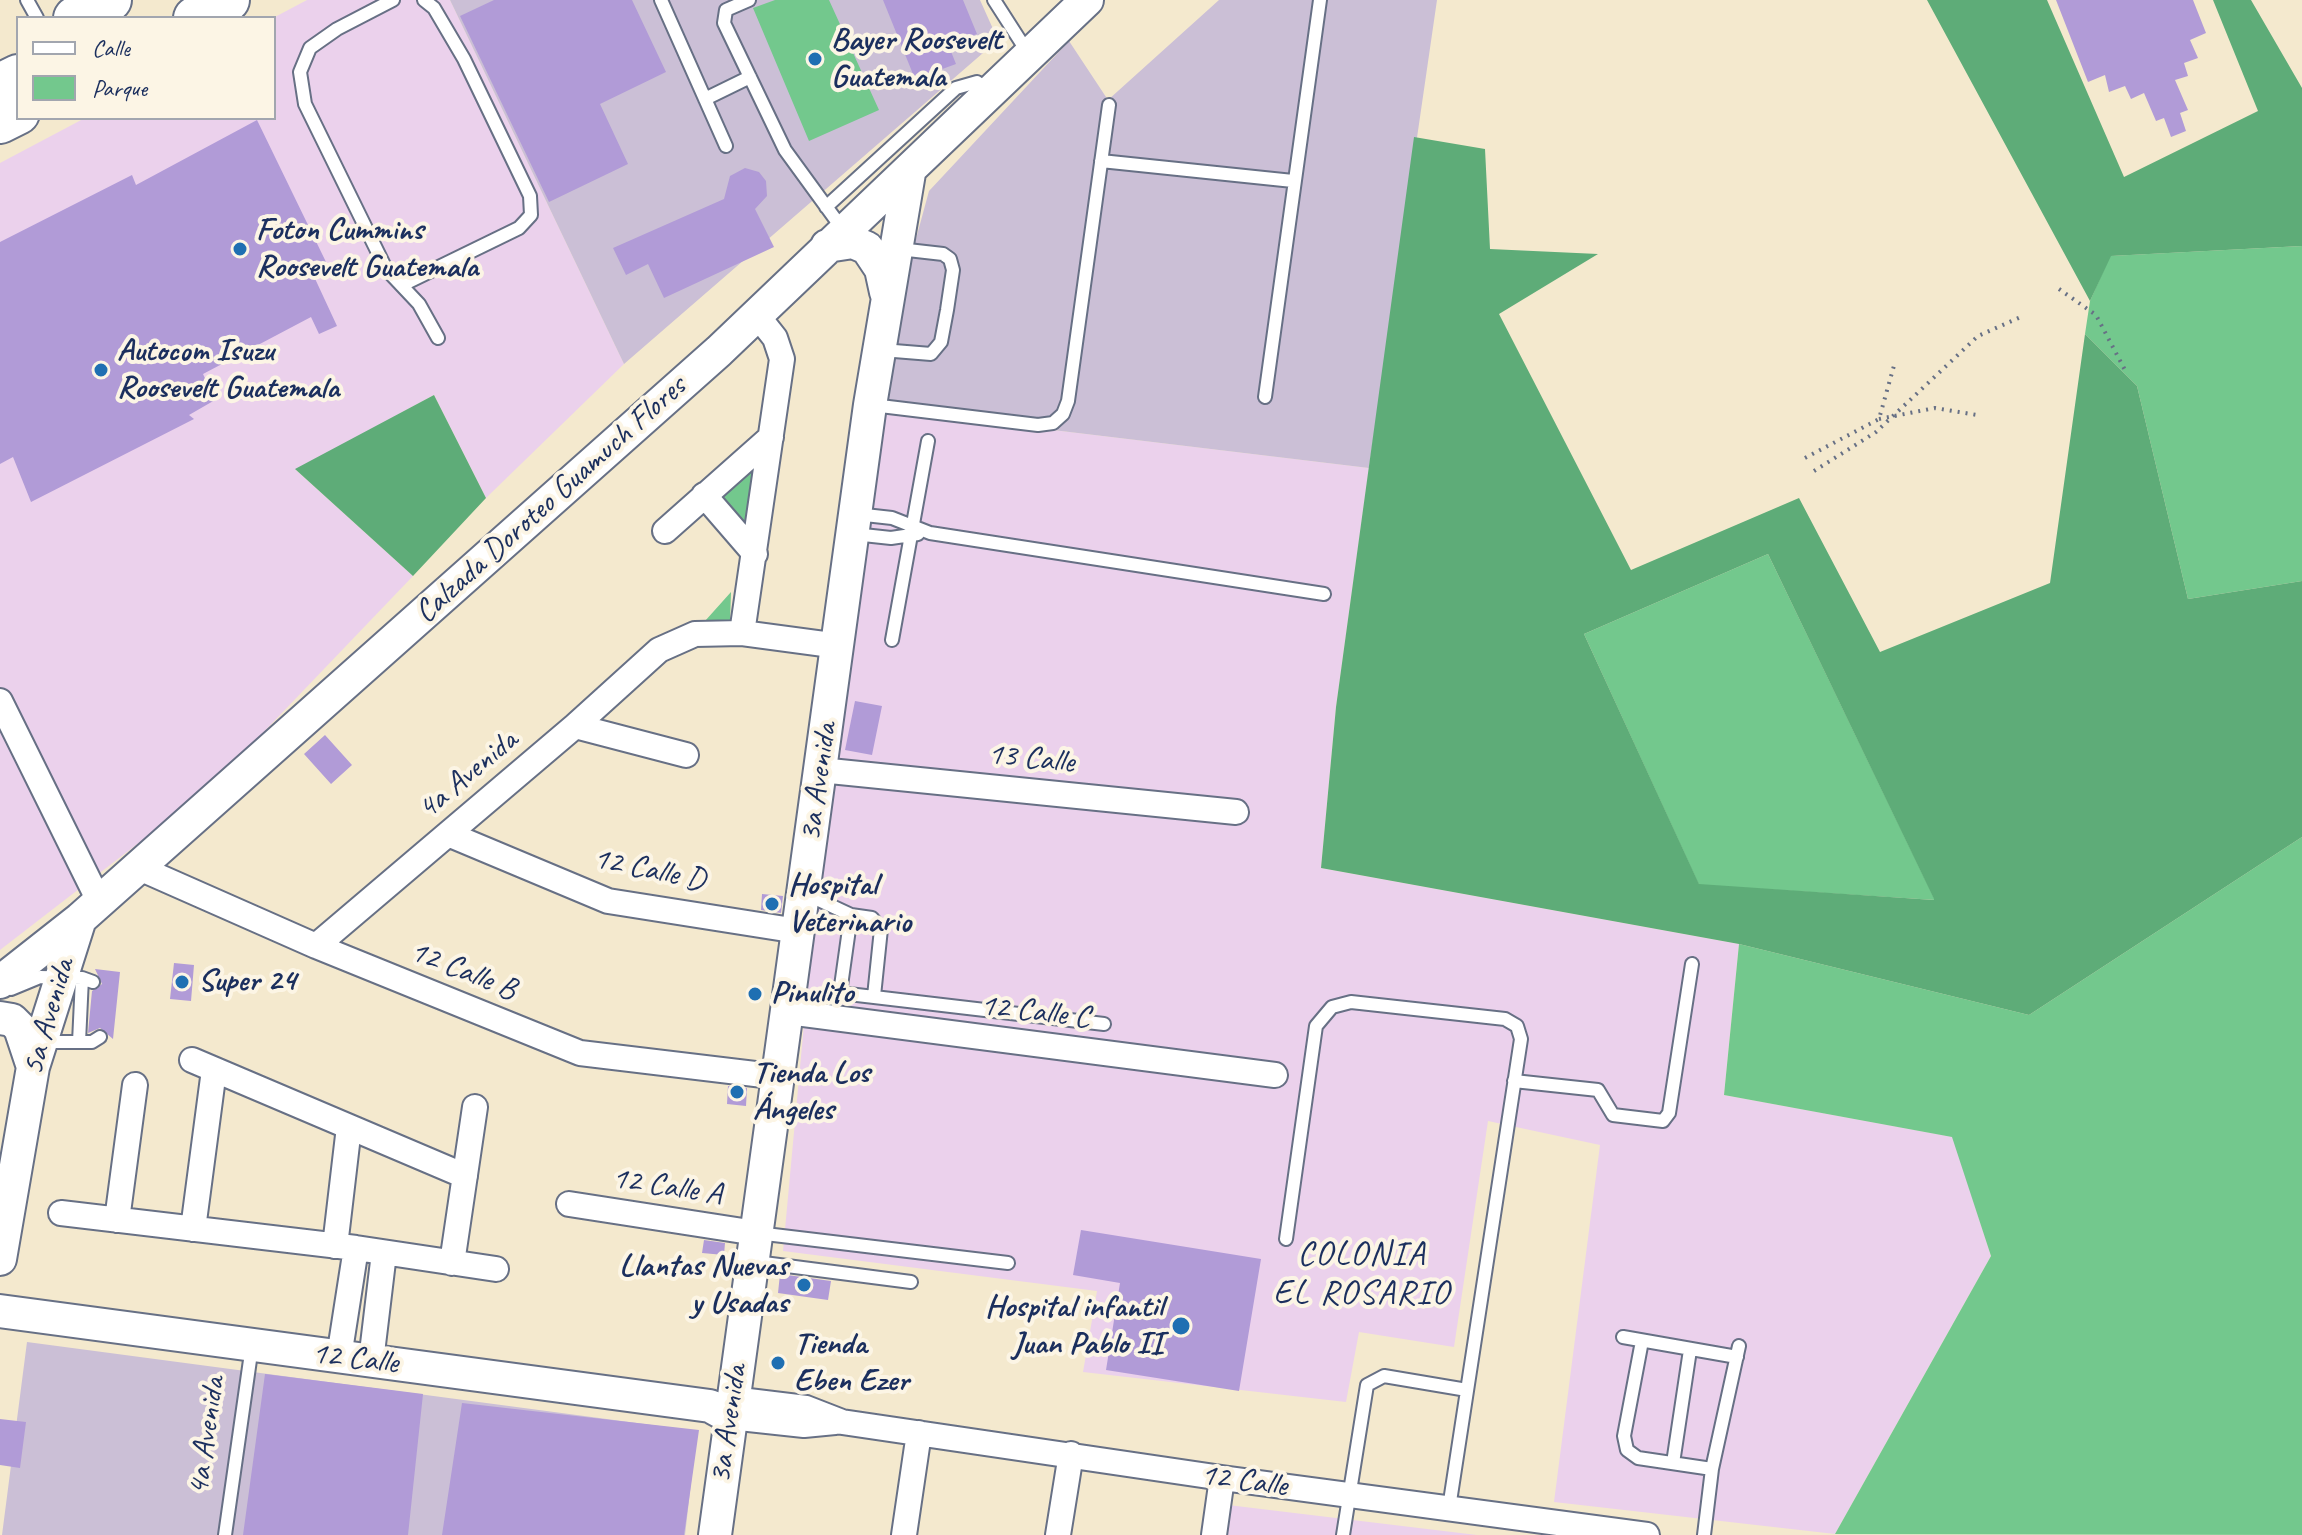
<!DOCTYPE html>
<html>
<head>
<meta charset="utf-8">
<style>
	body { margin:0 }
	#map { position:relative; width:2302px; height:1535px; overflow:hidden; background:#f4e9ce; font-family:Caveat,sans-serif }
	canvas { display:block }
	.legend { position:absolute; left:16px; top:16px; width:260px; height:104px; box-sizing:border-box; background:#fcf5e5; border:2px solid #a2a6af; margin:0; padding:10px 14px; list-style:none; font-size:24px; color:#1b2f5e }
	.legend li { display:flex; align-items:center; gap:16px; height:40px }
	.legend b { width:40px; border:2px solid #a2a6af }
</style>
</head>
<body>
<div id="map">
<canvas width="2302" height="1535"></canvas>
<ul class="legend">
<li><b style="height:10px;background:#fff"></b>Calle</li>
<li><b style="height:22px;background:#73c88d"></b>Parque</li>
</ul>
</div>
<script>
const ctx = document.querySelector('canvas').getContext('2d');
ctx.lineJoin = 'round';
function paint(path, color) { ctx.fillStyle = color; ctx.fill(path, 'evenodd'); }
const poly = rows => new Path2D(rows.map(r => 'M' + r).join(''));
function stroke(path, color, width, dash) { ctx.strokeStyle = color; ctx.lineWidth = width; ctx.lineCap = dash ? 'butt' : 'round'; ctx.setLineDash(dash || []); ctx.stroke(path); }
function write(font, color, halo, rows, align = 'center') {
  ctx.font = font + ' Caveat,sans-serif'; ctx.lineWidth = 8; ctx.setLineDash([]); ctx.textBaseline = 'middle'; ctx.strokeStyle = halo; ctx.fillStyle = color; for (const [text, x, y, turn = 0] of rows) {
    ctx.save(); ctx.translate(x, y); ctx.rotate((+turn || 0) * Math.PI / 180); ctx.textAlign = isNaN(turn) ? turn : align; if (halo) ctx.strokeText(text, 0, 0); ctx.fillText(text, 0, 0); ctx.restore();
  }
}
const built = poly([
	[307,0,450,0,624,364,486,498,434,395,296,470,413,576,211,787,0,950,0,163,85,118,274,118,273,18],
	[870,408,1369,468,1336,707,1321,868,1739,944,1724,1095,1953,1137,1991,1256,1835,1534,1554,1502,1600,1145,1488,1121,1454,1347,1359,1332,1346,1402,1083,1372,1097,1291,783,1251,839,646],
	[1228,1505,1477,1535,1224,1535]
]);
const industrial = poly([
	[450,0,980,0,998,40,624,364],
	[1219,0,1437,0,1369,468,870,408,929,191,1069,41,1108,100],
	[27,1342,697,1431,685,1535,2,1535]
]);
const green = poly([
	[775,0,829,0,879,110,809,141,753,8],
	[2302,246,2302,581,2188,599,2137,386,2085,334,2090,301,2110,256],
	[758,464,743,529,717,498],
	[1768,554,1935,900,1699,885,1584,634],
	[731,592,730,623,705,621],
	[2302,837,2302,1535,1835,1534,1991,1256,1952,1137,1724,1095,1739,944,2029,1015]
]);
const forest = poly([
	[1927,0,2047,0,2124,177,2258,111,2213,0,2251,0,2302,88,2302,246,2111,256,2090,301],
	[1414,137,1485,149,1490,249,1598,254,1499,314,1631,570,1799,498,1880,652,2050,583,2085,334,2137,386,2188,599,2302,581,2302,837,2029,1015,1739,944,1321,868,1336,707],
	[1768,554,1934,899,1934,900,1699,884,1584,634],
	[434,395,486,498,413,576,295,469]
]);
const building = poly([
	[494,0,632,0,666,72,600,104,628,164,549,202,460,16],
	[883,0,963,0,977,34,948,44,956,64,915,79],
	[2056,0,2193,0,2206,33,2190,40,2198,58,2184,63,2188,76,2175,80,2188,110,2180,113,2186,131,2171,137,2164,118,2156,121,2144,93,2131,99,2125,86,2109,92,2105,75,2088,82],
	[257,120,326,262,311,270,337,326,319,334,311,317,203,374,215,400,189,415,194,419,31,502,13,457,0,464,0,242,132,175,136,185],
	[745,168,759,172,766,181,767,196,755,209,774,247,664,298,648,264,626,275,613,248,724,199,730,176],
	[855,701,882,706,872,755,845,750],
	[325,735,352,765,331,784,304,754],
	[762,894,783,896,781,913,761,910],
	[174,963,194,965,191,1001,170,999],
	[95,969,120,972,113,1039,100,1028,88,1033,92,991,102,984],
	[728,1086,747,1088,746,1106,727,1104],
	[1081,1230,1261,1259,1239,1391,1106,1370,1120,1283,1073,1275],
	[704,1240,725,1243,724,1255,702,1253],
	[780,1274,831,1281,828,1300,778,1293],
	[265,1374,423,1394,408,1535,243,1535],
	[462,1403,699,1430,684,1535,442,1535],
	[0,1419,26,1422,20,1468,0,1465]
]);
const path = poly([
	[2059,289,2096,315,2126,372],
	[1879,419,1935,408,1977,415],
	[1805,458,1879,419,1895,362],
	[1814,471,1876,432,1978,336,2023,316]
]);
const lane = poly([
	[27,0,37,18],
	[393,0,337,29,310,48,300,72,305,104,386,269,419,304,438,338],
	[661,0,726,146],
	[749,0,726,10,724,23,785,150,844,231],
	[994,0,1028,53],
	[705,99,750,77],
	[1101,161,1293,181],
	[826,207,956,88,977,82,989,91],
	[402,285,519,228,531,215,530,196,464,59,434,8,424,0],
	[882,350,931,354,941,342,947,310,953,270,950,259,943,254,899,249],
	[1265,397,1320,0],
	[872,405,1038,425,1053,423,1063,414,1068,401,1109,105],
	[856,514,892,518,930,533,1324,594],
	[854,534,891,538,918,534],
	[892,640,928,441],
	[806,894,851,915,872,918,881,929,874,996],
	[11,989,40,977,82,978],
	[840,993,1104,1024],
	[801,1008,840,993,851,915],
	[45,1042,92,1042,100,1037],
	[79,1042,82,978,93,982],
	[1514,1081,1598,1090,1613,1115,1663,1121,1669,1113,1692,964],
	[757,1233,1008,1263],
	[1286,1239,1316,1026,1332,1007,1351,1002,1505,1019,1517,1026,1521,1039,1449,1508],
	[756,1262,911,1282],
	[1623,1337,1737,1357],
	[1642,1341,1624,1436,1627,1450,1638,1458,1712,1469],
	[1673,1463,1690,1350],
	[225,1535,252,1346],
	[1343,1535,1367,1385,1384,1376,1467,1390],
	[1704,1535,1712,1469,1739,1346]
]);
const street = poly([
	[704,495,755,554],
	[665,531,771,437],
	[742,633,782,359,775,338,756,314],
	[0,701,99,901],
	[575,726,686,755],
	[820,770,1236,812],
	[448,834,608,901,798,931],
	[137,867,316,946,580,1053,780,1077],
	[316,946,575,726,659,650,695,634,742,633,839,646],
	[788,1012,1275,1075],
	[192,1060,465,1176],
	[569,1204,756,1233],
	[61,1213,356,1248,496,1269],
	[117,1220,135,1085],
	[193,1229,214,1070],
	[335,1246,349,1127],
	[452,1263,475,1107],
	[339,1357,356,1248],
	[371,1361,384,1253],
	[732,1399,806,1408,842,1422,1222,1478,1647,1535],
	[730,1417,804,1425,835,1422],
	[904,1535,919,1433],
	[1058,1535,1071,1454],
	[1214,1535,1222,1478]
]);
const secondary = poly([
	[827,246,853,242,867,248,881,269,886,292],
	[0,982,80,919,719,351,1087,0],
	[0,1018,12,1020,20,1028,33,1067],
	[0,1259,33,1067,80,919],
	[0,1311,710,1406,730,1417],
	[715,1535,870,405,909,173]
]);
const highway = poly([
	[75,18,110,0],
	[195,18,228,0],
	[0,85,18,76],
	[0,122,18,113]
]);
const markers = [
	[815,59,8,"#1f6fb2"],
	[240,249,8,"#1f6fb2"],
	[101,370,8,"#1f6fb2"],
	[772,904,8,"#1f6fb2"],
	[182,982,8,"#1f6fb2"],
	[755,994,8,"#1f6fb2"],
	[737,1092,8,"#1f6fb2"],
	[804,1285,8,"#1f6fb2"],
	[1181,1326,10,"#1f6fb2"],
	[778,1363,8,"#1f6fb2"]
];
const poiNames = [
	["Bayer Roosevelt",831,41],
	["Guatemala",831,78],
	["Foton Cummins",256,231],
	["Roosevelt Guatemala",256,268],
	["Autocom Isuzu",117,352],
	["Roosevelt Guatemala",117,389],
	["Hospital",788,886],
	["Veterinario",788,923],
	["Super 24",198,982],
	["Pinulito",771,994],
	["Tienda Los",753,1074],
	["Ángeles",753,1111],
	["Llantas Nuevas",788,1267,"right"],
	["y Usadas",788,1304,"right"],
	["Hospital infantil",1163,1308,"right"],
	["Juan Pablo II",1163,1345,"right"],
	["Tienda",794,1345],
	["Eben Ezer",794,1382]
];
const streetNames = [
	["Calzada Doroteo Guamuch Flores",551,500,-42],
	["13 Calle",1031,759,6],
	["4a Avenida",468,775,-40],
	["3a Avenida",819,782,-82],
	["12 Calle D",649,870,12],
	["12 Calle B",463,971,22],
	["12 Calle C",1035,1012,7],
	["5a Avenida",49,1017,-74],
	["12 Calle A",667,1187,9],
	["12 Calle",355,1359,7],
	["3a Avenida",729,1424,-82],
	["4a Avenida",207,1436,-82],
	["12 Calle",1244,1481,8]
];
const neighbourhoodNames = [
	["COLONIA",1362,1255],
	["EL ROSARIO",1362,1294]
];
paint(built, '#ebd1ec');
paint(industrial, '#cbbfd6');
paint(green, '#73c88d');
paint(forest, '#5eac78');
paint(building, '#b19bd7');
stroke(lane, '#677085', 16);
stroke(street, '#677085', 28);
stroke(secondary, '#677085', 36);
stroke(highway, '#677085', 46);
stroke(path, '#677085', 4, [2, 6]);
stroke(lane, '#fff', 12);
stroke(street, '#fff', 24);
stroke(secondary, '#fff', 32);
stroke(highway, '#fff', 42);
for (const [x, y, r, color] of markers) { const dot = new Path2D(); dot.arc(x, y, r, 0, 2 * Math.PI); ctx.fillStyle = color; ctx.fill(dot); stroke(dot, '#fcf5e5', 3); }
write('bold 32px', '#1b2f5e', '#fcf5e5', poiNames, 'left');
write('32px', '#1b2f5e', '#fcf5e5', streetNames);
ctx.letterSpacing = '2px';
write('34px', '#1b2f5e', '#fcf5e5', neighbourhoodNames);
ctx.letterSpacing = '0px';
</script>
</body>
</html>
